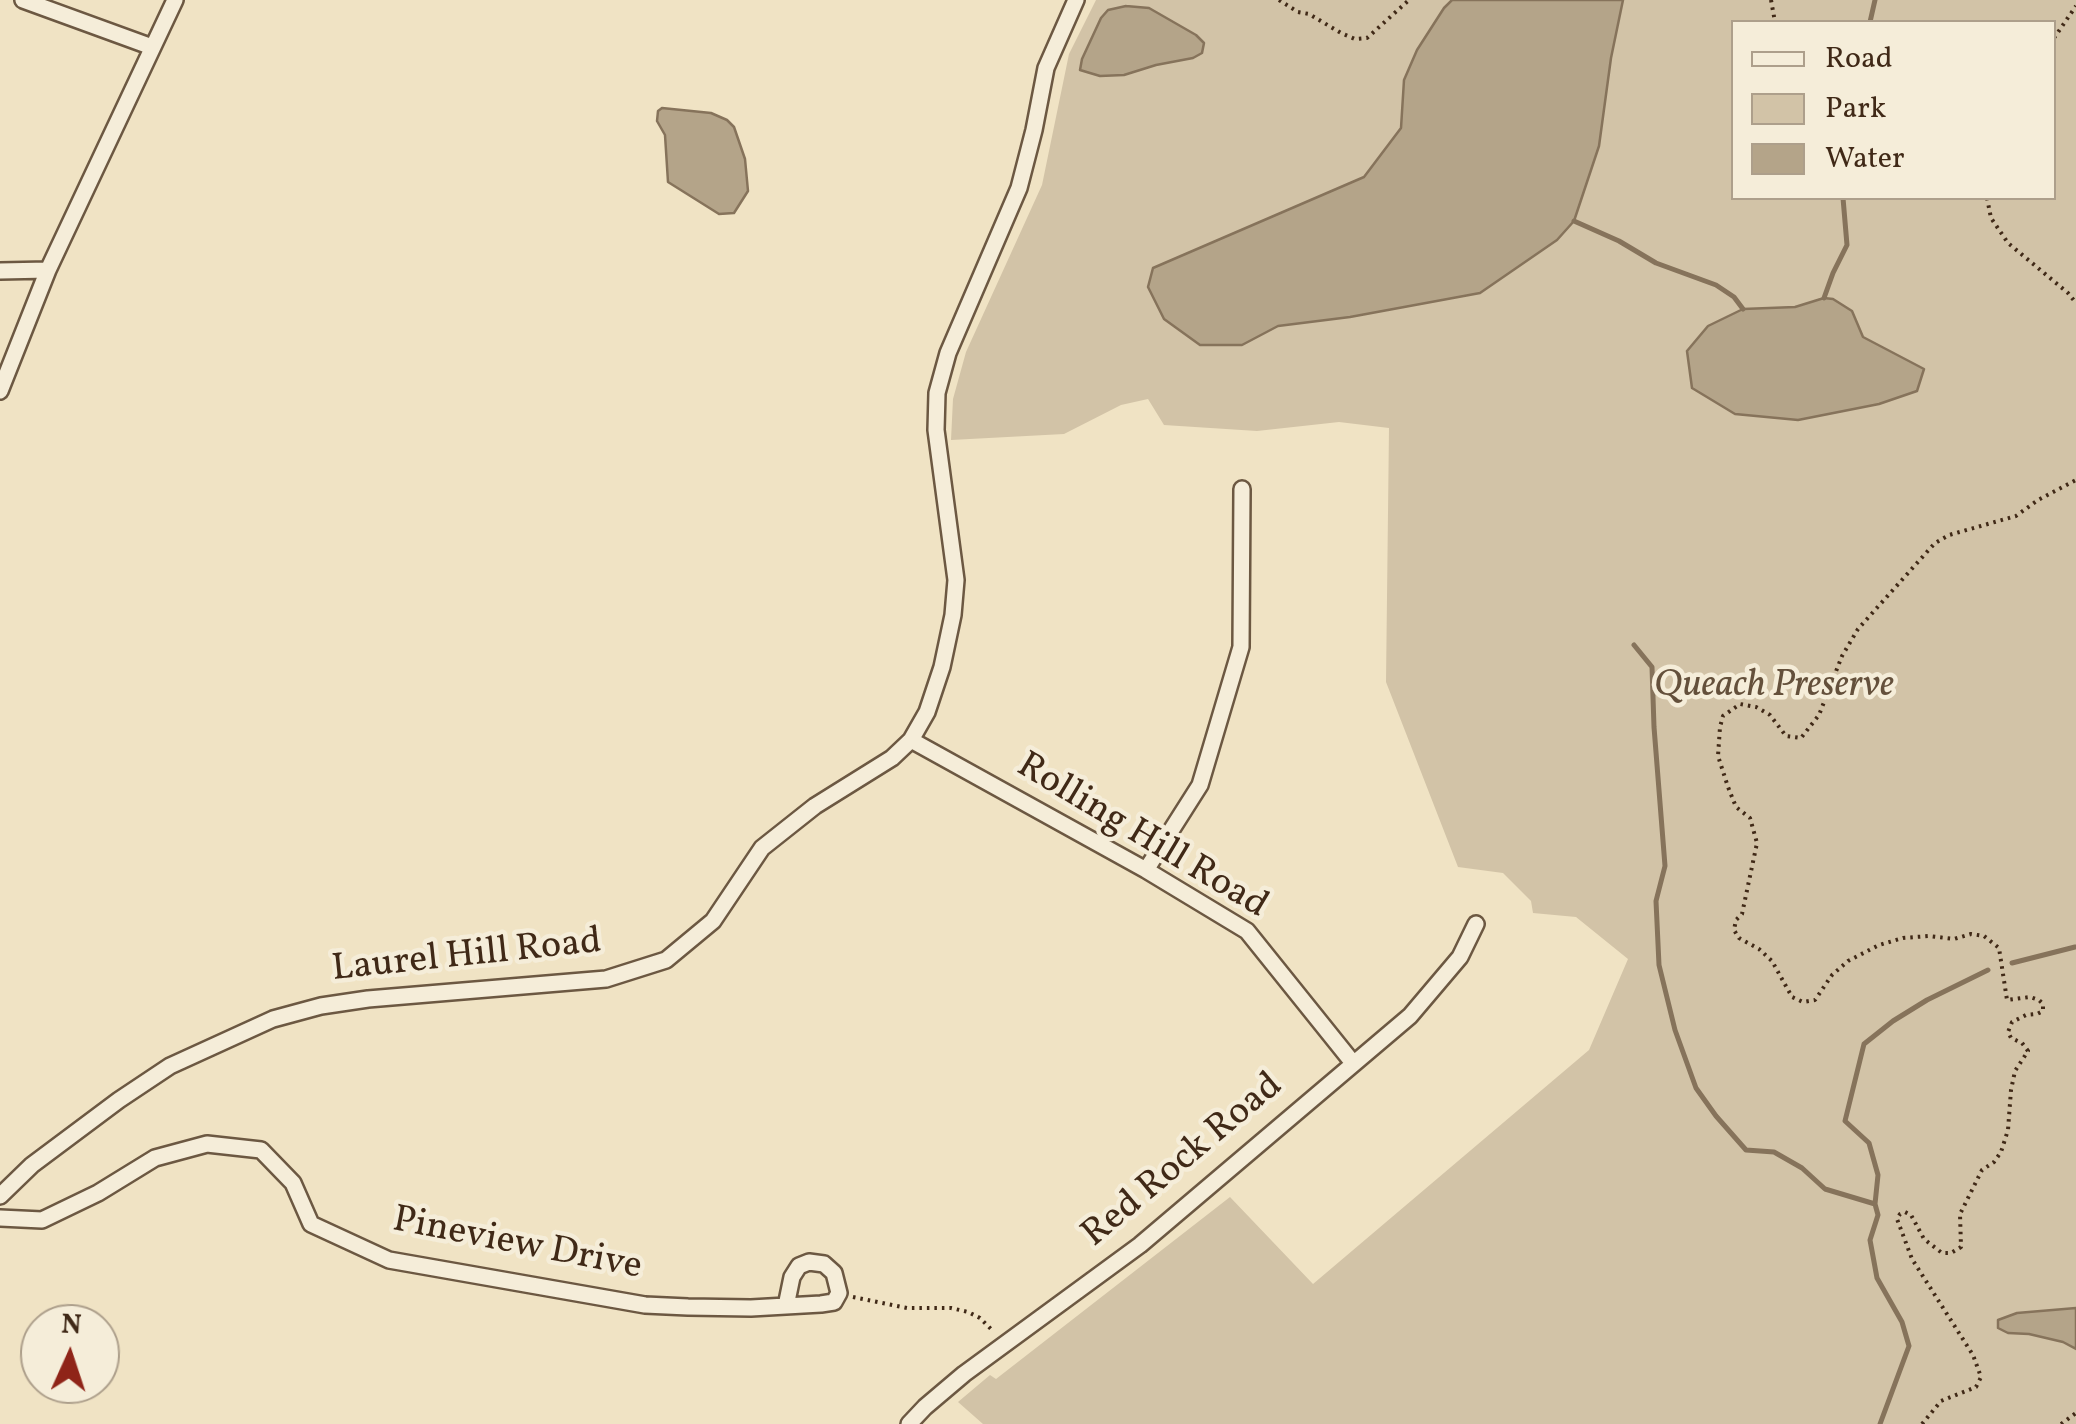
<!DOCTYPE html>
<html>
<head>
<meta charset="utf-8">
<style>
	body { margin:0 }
	#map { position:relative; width:2076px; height:1424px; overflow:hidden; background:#f0e3c4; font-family:Vollkorn,serif }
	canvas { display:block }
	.legend { position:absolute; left:1731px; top:20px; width:325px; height:180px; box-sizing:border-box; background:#f5edd9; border:2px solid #ad9f8b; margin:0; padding:12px 18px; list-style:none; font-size:30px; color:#402917 }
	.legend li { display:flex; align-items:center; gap:20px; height:50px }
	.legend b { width:50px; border:2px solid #ad9f8b }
	.north { position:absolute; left:20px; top:1304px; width:100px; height:100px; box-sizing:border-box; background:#f5edd9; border:2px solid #ad9f8b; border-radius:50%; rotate:3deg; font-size:28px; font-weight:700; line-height:40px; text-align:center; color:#402917 }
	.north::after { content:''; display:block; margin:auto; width:35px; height:45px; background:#8f2418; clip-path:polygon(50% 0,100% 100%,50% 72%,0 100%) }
</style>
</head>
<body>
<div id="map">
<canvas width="2076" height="1424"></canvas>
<ul class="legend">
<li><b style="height:12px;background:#f5edd9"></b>Road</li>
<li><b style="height:28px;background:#d2c3a7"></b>Park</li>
<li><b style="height:28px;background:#b4a489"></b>Water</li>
</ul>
<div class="north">N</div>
</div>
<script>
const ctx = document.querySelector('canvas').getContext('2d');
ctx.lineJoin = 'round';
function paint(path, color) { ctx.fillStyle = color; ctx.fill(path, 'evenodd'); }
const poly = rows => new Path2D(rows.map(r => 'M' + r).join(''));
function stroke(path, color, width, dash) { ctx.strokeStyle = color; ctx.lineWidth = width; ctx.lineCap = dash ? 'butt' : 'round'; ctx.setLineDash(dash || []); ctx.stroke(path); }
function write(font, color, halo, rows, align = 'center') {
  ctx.font = font + ' Vollkorn,serif'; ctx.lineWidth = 9; ctx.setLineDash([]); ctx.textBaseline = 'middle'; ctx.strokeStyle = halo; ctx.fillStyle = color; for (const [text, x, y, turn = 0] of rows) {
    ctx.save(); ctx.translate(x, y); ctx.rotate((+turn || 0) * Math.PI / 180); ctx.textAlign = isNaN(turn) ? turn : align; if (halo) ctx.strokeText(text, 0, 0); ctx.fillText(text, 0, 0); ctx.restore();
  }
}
const green = poly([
	[1096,0,2076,0,2076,1424,983,1424,958,1402,990,1375,996,1379,1230,1197,1313,1284,1589,1050,1628,959,1576,917,1533,913,1531,901,1503,873,1458,867,1386,682,1389,428,1339,422,1257,431,1164,425,1148,399,1121,405,1064,434,951,440,953,399,966,352,1042,185,1069,54],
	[1734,22,2054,22,2054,198,1734,198]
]);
const water = poly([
	[1452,0,1623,0,1611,58,1599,146,1574,221,1557,240,1480,293,1350,317,1278,326,1242,345,1200,345,1164,319,1148,287,1153,268,1364,177,1401,128,1404,80,1417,50,1444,8,1452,0],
	[1126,6,1149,8,1196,35,1204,43,1202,53,1193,58,1156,65,1124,75,1100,76,1080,70,1082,59,1101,18,1108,10,1126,6],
	[662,108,711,113,727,120,734,127,745,159,748,191,734,213,719,214,668,182,665,135,657,121,658,111,662,108],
	[1824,298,1833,299,1852,311,1863,337,1924,369,1917,391,1879,404,1798,420,1735,414,1692,388,1687,351,1708,326,1743,309,1795,307,1824,298],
	[2076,1308,2076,1349,2063,1342,2029,1334,2008,1333,1998,1328,1998,1320,2017,1313,2076,1308]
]);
const stream = poly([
	[1870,22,1875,0],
	[1574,221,1619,241,1656,263,1716,285,1734,297,1743,309],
	[1824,298,1833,273,1847,245,1843,198],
	[1634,645,1652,667,1654,727,1665,866,1656,901,1659,965,1675,1030,1696,1088,1716,1116,1746,1150,1774,1152,1802,1168,1825,1189,1875,1204,1878,1215,1870,1240,1877,1278,1902,1322,1909,1346,1880,1424],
	[2012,963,2075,947],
	[1875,1204,1878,1175,1869,1143,1845,1121,1864,1044,1893,1021,1927,1000,1988,970]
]);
const path = poly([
	[1279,0,1298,12,1309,14,1341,33,1355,39,1367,38,1409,0],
	[1771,0,1775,22],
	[2054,38,2076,6],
	[1987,198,1991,218,2008,243,2068,293,2076,303],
	[853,1297,907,1308,951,1308,968,1312,980,1318,994,1332],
	[1922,1424,1941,1401,1976,1387,1981,1377,1973,1355,1912,1259,1897,1219,1900,1214,1905,1212,1911,1215,1924,1239,1942,1253,1951,1253,1961,1247,1960,1214,1982,1170,1994,1162,2001,1152,2008,1130,2011,1090,2015,1071,2028,1051,2022,1043,2011,1038,2008,1032,2012,1022,2026,1015,2037,1014,2043,1011,2043,1004,2039,1000,2030,997,2007,1000,1999,948,1984,936,1971,934,1954,939,1929,936,1903,938,1879,945,1848,961,1832,975,1815,1000,1803,1002,1792,997,1772,961,1759,949,1739,938,1734,930,1736,920,1742,914,1757,843,1750,818,1736,807,1728,787,1718,756,1720,727,1723,716,1740,704,1756,707,1770,715,1786,736,1801,738,1819,715,1842,656,1858,629,1935,543,1949,535,2016,516,2038,500,2076,480],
	[2061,1424,2076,1413]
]);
const minor = poly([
	[23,0,152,47],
	[0,271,48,270],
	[0,391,48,270,175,0],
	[911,740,1146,870,1247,931,1353,1063],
	[1146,870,1200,785,1241,647,1242,489],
	[0,1196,32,1165,119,1100,170,1066,273,1019,321,1006,368,999,606,979,666,960,713,921,762,848,815,806,892,758,911,740,927,712,942,667,953,615,956,580,936,430,937,393,948,353,1019,188,1034,130,1046,68,1076,0],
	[0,1218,42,1220,98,1193,155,1158,207,1144,261,1150,293,1183,311,1224,389,1260,645,1305,688,1307,751,1308,821,1304,834,1302,839,1293,834,1273,824,1264,809,1262,799,1266,792,1277,786,1306],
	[909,1424,925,1407,964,1374,1140,1245,1410,1016,1460,957,1476,924]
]);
const parkNames = [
	["Queach Preserve",1774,688]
];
const streetNames = [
	["Rolling Hill Road",1141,838,31],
	["Laurel Hill Road",467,958,-6],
	["Red Rock Road",1184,1162,-40],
	["Pineview Drive",517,1246,11]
];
paint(green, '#d2c3a7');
paint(water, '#b4a489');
stroke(water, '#86735b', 2.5);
stroke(stream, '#86735b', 5);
stroke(minor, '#6c5842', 20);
stroke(path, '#402917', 4, [2.5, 5]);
stroke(minor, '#f5edd9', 15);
write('italic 38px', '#64503b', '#f5edd9', parkNames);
write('38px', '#402917', '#f5edd9', streetNames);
</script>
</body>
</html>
